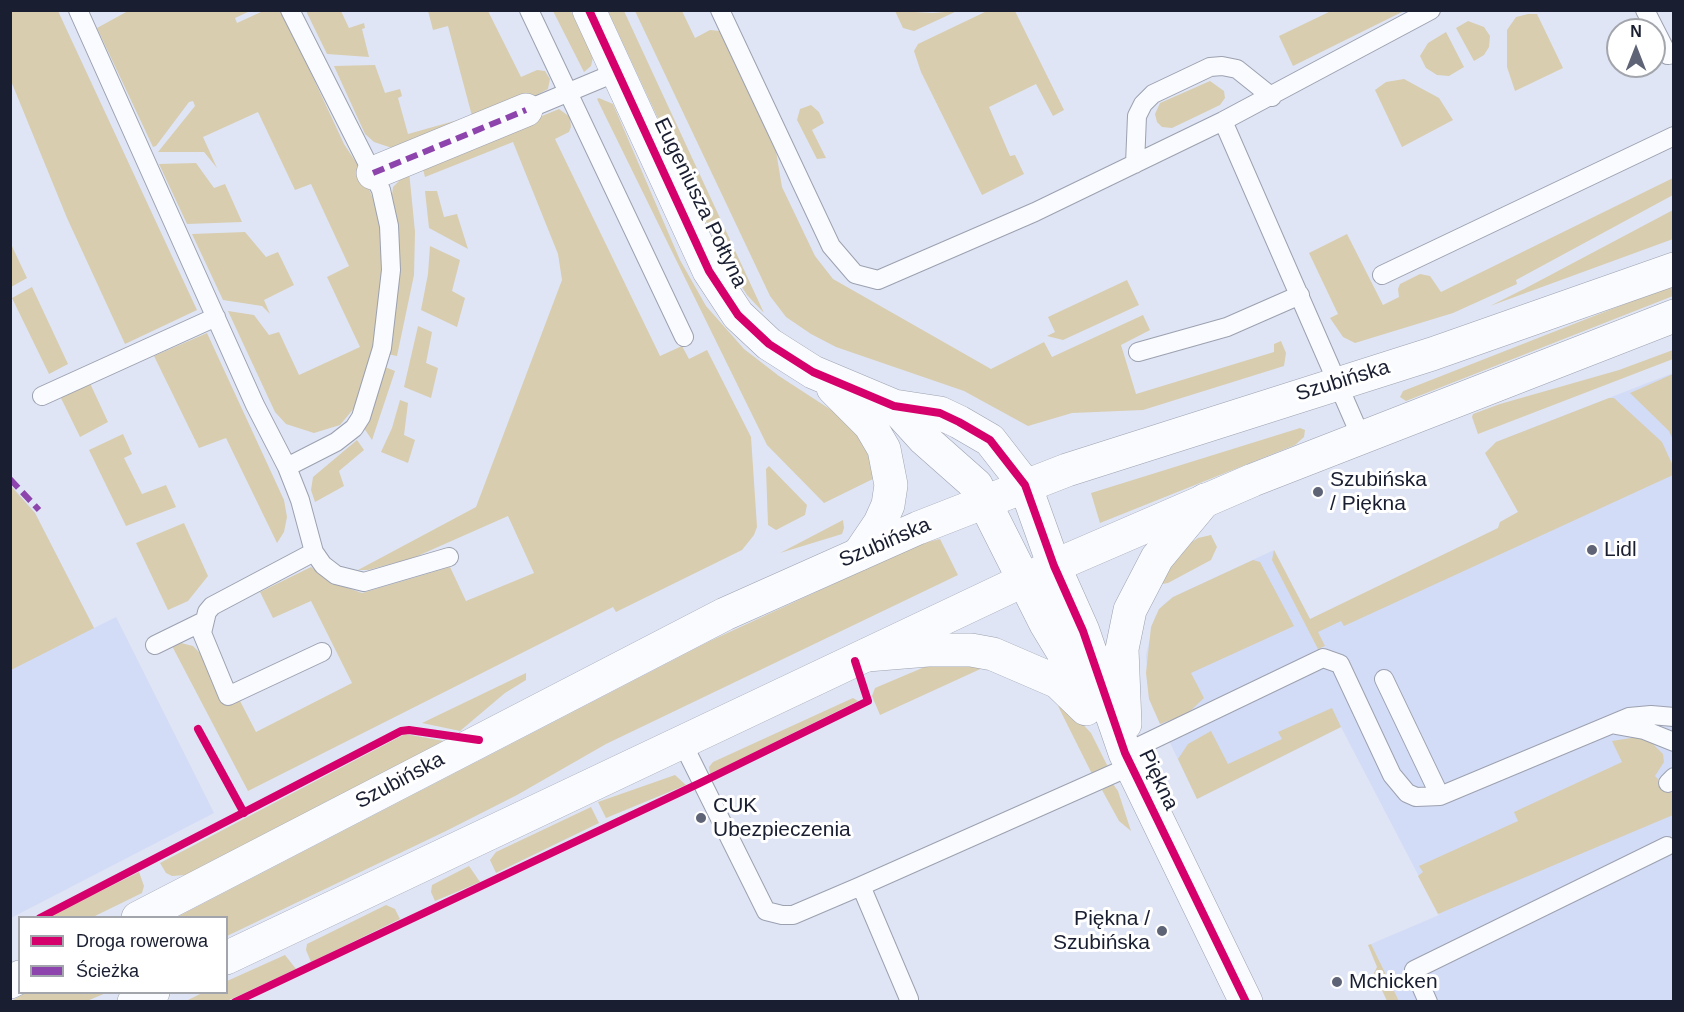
<!DOCTYPE html>
<html>
<head>
<meta charset="utf-8">
<style>
	body { margin:0 }
	#map { position:relative; width:1684px; height:1012px; overflow:hidden; background:#dfe5f5; font-family:Arial,sans-serif }
	canvas { display:block }
	.frame { position:absolute; inset:0; border:12px solid #191e30; pointer-events:none }
	.legend { position:absolute; left:18px; top:916px; width:210px; height:78px; box-sizing:border-box; background:#fff; border:2px solid #a3a5ac; margin:0; padding:8px 10px; list-style:none; font-size:18px; color:#191e30 }
	.legend li { display:flex; align-items:center; gap:12px; height:30px }
	.legend b { width:30px; border:2px solid #a3a5ac }
	.north { position:absolute; left:1606px; top:18px; width:60px; height:60px; box-sizing:border-box; background:#fff; border:2px solid #a3a5ac; border-radius:50%; rotate:0deg; font-size:16px; font-weight:700; line-height:24px; text-align:center; color:#191e30 }
	.north::after { content:''; display:block; margin:auto; width:21px; height:27px; background:#5e6475; clip-path:polygon(50% 0,100% 100%,50% 72%,0 100%) }
</style>
</head>
<body>
<div id="map">
<canvas width="1684" height="1012"></canvas>
<div class="frame"></div>
<ul class="legend">
<li><b style="height:8px;background:#d6006c"></b>Droga rowerowa</li>
<li><b style="height:8px;background:#8e44ad"></b>Ścieżka</li>
</ul>
<div class="north">N</div>
</div>
<script>
const ctx = document.querySelector('canvas').getContext('2d');
ctx.lineJoin = 'round';
function paint(path, color) { ctx.fillStyle = color; ctx.fill(path, 'evenodd'); }
const poly = rows => new Path2D(rows.map(r => 'M' + r).join(''));
function stroke(path, color, width, dash) { ctx.strokeStyle = color; ctx.lineWidth = width; ctx.lineCap = dash ? 'butt' : 'round'; ctx.setLineDash(dash || []); ctx.stroke(path); }
function write(font, color, halo, rows, align = 'center') {
  ctx.font = font + ' Arial,sans-serif'; ctx.lineWidth = 6; ctx.setLineDash([]); ctx.textBaseline = 'middle'; ctx.strokeStyle = halo; ctx.fillStyle = color; for (const [text, x, y, turn = 0] of rows) {
    ctx.save(); ctx.translate(x, y); ctx.rotate((+turn || 0) * Math.PI / 180); ctx.textAlign = isNaN(turn) ? turn : align; if (halo) ctx.strokeText(text, 0, 0); ctx.fillText(text, 0, 0); ctx.restore();
  }
}
const built = poly([
	[1673,373,1673,1001,1399,1001,1371,944,1439,915,1341,727,1197,799,1149,699,1146,655,1155,617,1164,604,1173,597,1274,550,1310,619,1418,569,1498,528,1500,522,1518,512,1496,442],
	[11,486,35,513,94,628,116,617,214,813,11,918]
]);
const green = poly([
	[10,11,58,11,197,310,125,344,67,218,11,81],
	[128,11,250,11,235,18,237,23,263,11,282,11,344,144,361,170,374,201,384,239,380,325,355,407,340,425,314,433,286,424,275,412,228,311,254,315,269,335,279,332,299,375,360,347,327,277,349,266,311,184,295,190,258,112,203,137,217,168,204,152,158,152,195,106,193,101,189,102,156,146,153,147,97,28],
	[306,11,341,11,349,28,364,23,365,28,362,29,369,57,327,54],
	[428,11,488,11,521,77,537,70,545,71,550,79,548,89,529,99,526,93,508,101,506,108,401,147,392,148,374,142,365,134,334,66,375,65,385,93,400,89,402,96,398,98,408,134,472,116,448,26,433,30],
	[553,11,571,11,593,57,591,66,584,72],
	[608,11,624,11,764,313,747,295,723,258],
	[635,11,682,11,695,38,710,30,720,31,775,145,782,187,815,256,833,279,991,369,1044,342,1052,357,1143,315,1150,330,1121,345,1136,394,1274,352,1274,344,1281,341,1286,353,1284,366,1143,410,1072,413,1028,426,964,391,836,347,811,334,786,317,770,296],
	[895,11,933,13,957,11,914,31,903,28],
	[987,11,1015,11,1064,110,1053,116,1036,84,989,107,1010,156,1015,155,1024,174,982,195,921,72,914,51,918,44],
	[1331,11,1331,10,1404,11,1293,66,1279,36],
	[1528,14,1537,14,1563,68,1515,91,1507,67,1507,30,1516,17],
	[1468,21,1484,27,1490,36,1489,47,1484,55,1474,61,1456,28],
	[1446,32,1464,67,1449,76,1437,75,1426,68,1420,56,1428,43],
	[1404,79,1439,98,1453,120,1402,147,1375,90,1386,82],
	[1210,81,1224,91,1225,98,1220,105,1172,128,1162,127,1157,122,1155,114,1160,103],
	[599,98,613,104,680,260,706,306,744,349,779,376,839,415,863,436,877,477,824,503,767,445,597,99],
	[811,105,819,112,824,123,812,130,826,158,817,159,797,120,800,109],
	[559,109,570,117,571,127,569,132,555,139,660,356,682,346,689,359,707,350,751,437,757,527,754,535,742,550,616,612,613,607,248,791,172,646,181,643,193,646,200,653,224,703,238,697,256,732,352,683,311,601,273,618,260,592,311,567,328,581,362,593,450,567,466,601,534,573,508,516,413,558,368,570,358,570,476,507,562,280,558,254,513,142,425,177,422,165],
	[196,163,214,188,225,184,242,222,187,224,159,164],
	[409,171,415,232,414,275,397,356,387,354,391,203,393,187],
	[1673,178,1673,195,1516,280,1517,284,1453,313,1355,343,1343,337,1330,318,1338,314,1309,253,1347,234,1383,305,1399,297,1398,289,1400,284,1420,274,1430,276,1441,292],
	[425,191,437,191,444,217,457,214,468,249,429,228],
	[1673,210,1673,239,1490,306,1524,289],
	[245,232,266,257,278,252,294,285,264,300,270,314,262,306,223,300,192,234],
	[10,242,27,278,11,287,10,287],
	[430,246,460,260,452,291,465,298,457,327,421,310,428,274],
	[1127,280,1139,305,1063,340,1047,336,1055,332,1048,317],
	[1673,285,1673,296,1406,401,1400,397,1403,391],
	[32,287,68,364,49,374,12,298],
	[418,326,432,332,426,363,438,368,431,398,404,387],
	[207,333,284,500,287,517,284,532,277,543,226,438,199,448,154,356],
	[1673,350,1673,359,1478,434,1472,417,1473,414,1500,404,1619,370],
	[385,367,395,371,372,440,364,428],
	[1673,374,1673,440,1669,431,1630,393],
	[88,379,108,422,80,437,58,392],
	[1609,398,1614,398,1662,442,1673,466,1673,475,1344,626,1341,621,1318,632,1325,646,1318,649,1272,560,1274,550,1310,619,1498,528,1500,522,1518,512,1485,453,1496,442],
	[400,400,408,403,404,435,415,440,408,463,381,452,392,428],
	[1300,428,1305,430,1304,437,1295,445,1100,523,1091,493],
	[123,434,132,454,124,458,142,494,166,485,176,507,126,526,89,450],
	[357,440,364,450,339,471,344,486,315,502,311,490,313,477],
	[769,466,807,505,805,515,776,530,768,525,766,469],
	[11,486,35,513,94,628,11,670],
	[843,520,844,528,842,534,780,553],
	[184,523,208,576,188,601,168,610,136,543],
	[1211,535,1217,547,1211,560,1168,583,1157,585,1186,546,1198,538],
	[940,539,958,575,606,744,517,795,446,831,227,936,226,918,175,918,710,641,920,544],
	[1253,560,1260,562,1294,626,1191,673,1204,698,1187,714,1160,724,1149,699,1146,673,1151,627,1159,609,1173,597],
	[934,663,987,666,880,715,872,696,875,688],
	[526,673,526,680,505,693,460,731,422,723],
	[853,698,858,701,710,774,709,767,713,762],
	[1058,706,1076,717,1091,733,1108,767,1092,774],
	[1332,708,1341,727,1197,799,1178,759,1188,744,1211,731,1228,764,1282,739,1278,732],
	[405,734,444,741,185,875,172,876,166,873,160,863],
	[1637,737,1650,741,1663,754,1664,762,1655,776,1673,794,1673,815,1438,914,1418,876,1423,872,1419,866,1518,821,1514,812,1622,762,1612,741],
	[675,775,686,785,606,818,598,802],
	[1113,784,1118,791,1131,831,1119,821,1102,790],
	[591,807,599,823,496,873,490,860,496,852],
	[469,866,480,882,435,901,431,892,432,885],
	[139,872,144,886,142,893,93,917,49,917],
	[386,905,395,909,400,919,311,962,306,950,307,944],
	[1371,944,1399,1001,1387,1001,1374,973,1377,967,1368,945],
	[285,955,296,969,227,1001,186,1001,202,993,226,992,227,981],
	[26,993,26,992,106,993,87,1001,11,1001]
]);
const service = poly([
	[78,10,255,405,287,467,336,442,354,428,361,417,382,348,391,270,389,226,381,190,290,10],
	[529,10,684,337],
	[720,10,831,246,855,274,878,280,1035,212,1223,121,1431,10],
	[1645,10,1668,55,1674,54],
	[526,110,617,72],
	[1223,121,1361,437],
	[1135,164,1137,116,1143,104,1153,94,1210,67,1222,66,1237,69,1272,97],
	[1382,275,1674,136],
	[1138,352,1227,327,1300,295],
	[42,396,216,317],
	[287,467,300,500,314,552,323,565,336,575,364,582,449,557],
	[314,552,212,606,207,612,202,633,228,696,322,652],
	[155,645,204,621],
	[1384,679,1440,796],
	[1616,725,1644,730,1674,742],
	[682,742,766,911,782,915,793,915,861,886,909,999],
	[1125,753,1323,658,1340,664,1392,775,1407,793,1416,797,1440,796,1629,717,1651,715,1674,717],
	[1668,783,1674,777],
	[861,886,1131,766],
	[1428,1002,1414,970,1667,846]
]);
const minor = poly([
	[373,173,526,110]
]);
const tertiary = poly([
	[589,10,709,271,738,315,769,344,813,372,894,406,940,413,959,422,990,440,1025,485,1054,566,1083,631,1125,753,1246,1002],
	[833,388,870,425,884,449,891,485,888,505,880,523,859,554],
	[894,406,924,439,976,485,1046,624,1093,702],
	[867,655,928,650,971,650,993,654,1058,682,1086,709],
	[1125,724,1122,649,1130,610,1157,558,1205,500]
]);
const secondary = poly([
	[138,918,725,614,918,528,1067,470,1432,354,1674,269],
	[226,958,1054,566,1253,480,1674,316],
	[10,982,20,977],
	[134,1002,153,992]
]);
const quiet = poly([
	[373,173,526,110],
	[10,479,39,510]
]);
const cycleway = poly([
	[589,10,709,271,738,315,769,344,813,372,894,406,940,413,959,422,990,440,1025,485,1054,566,1083,631,1125,753,1246,1002],
	[198,729,244,813],
	[40,918,401,731,409,730,479,740],
	[235,1002,700,783,868,701,855,661]
]);
const markers = [
	[1318,492,6,"#5e6475"],
	[1592,550,6,"#5e6475"],
	[701,818,6,"#5e6475"],
	[1162,931,6,"#5e6475"],
	[1337,982,6,"#5e6475"]
];
const streetNames = [
	["Eugeniusza Połtyna",700,203,64],
	["Szubińska",1343,381,-17],
	["Szubińska",885,543,-23],
	["Piękna",1158,780,64],
	["Szubińska",400,781,-28]
];
const poiNames = [
	["Szubińska",1330,480],
	["/ Piękna",1330,504],
	["Lidl",1604,550],
	["CUK",713,806],
	["Ubezpieczenia",713,830],
	["Piękna /",1150,919,"right"],
	["Szubińska",1150,943,"right"],
	["Mchicken",1349,982]
];
paint(built, '#d3dcf6');
paint(green, '#d8cdaf');
stroke(service, '#9ca1b0', 20);
stroke(minor, '#9ca1b0', 34);
stroke(tertiary, '#9ca1b0', 34);
stroke(secondary, '#9ca1b0', 34);
stroke(service, '#fafbfe', 18);
stroke(minor, '#fafbfe', 33);
stroke(tertiary, '#fafbfe', 33);
stroke(secondary, '#fafbfe', 33);
stroke(quiet, '#8e44ad', 6, [12, 6]);
stroke(cycleway, '#d6006c', 8);
for (const [x, y, r, color] of markers) { const dot = new Path2D(); dot.arc(x, y, r, 0, 2 * Math.PI); ctx.fillStyle = color; ctx.fill(dot); stroke(dot, '#fff', 2); }
write('21px', '#191e30', '#fff', streetNames);
write('21px', '#191e30', '#fff', poiNames, 'left');
</script>
</body>
</html>
